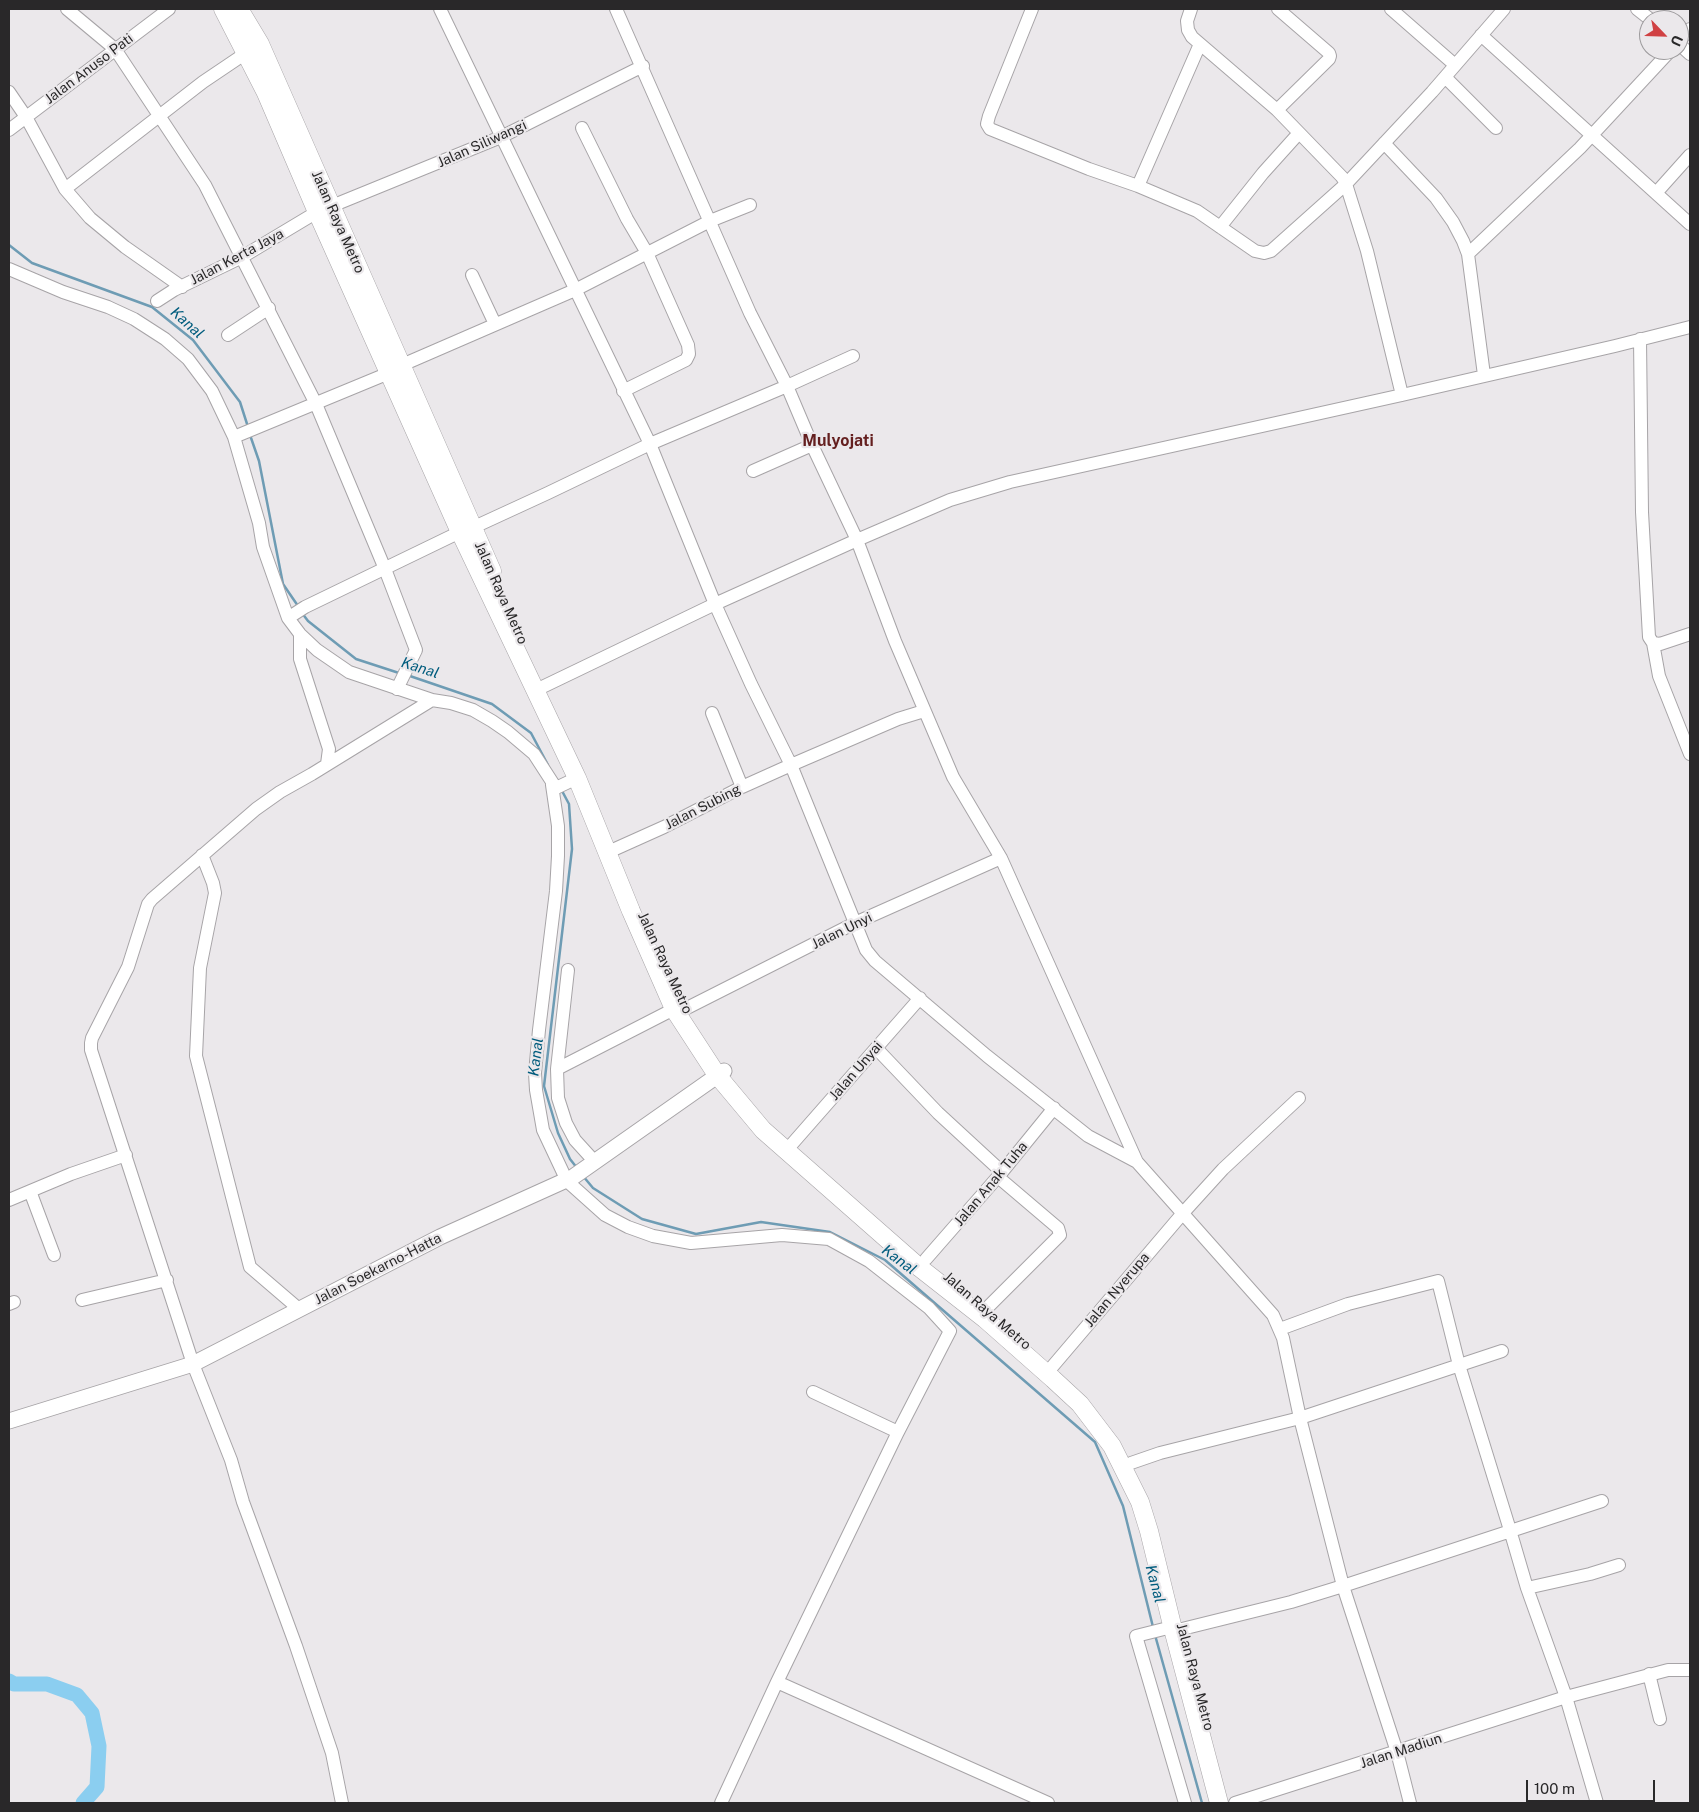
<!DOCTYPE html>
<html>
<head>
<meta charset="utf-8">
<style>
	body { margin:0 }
	#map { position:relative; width:1699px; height:1812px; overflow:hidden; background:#ebe8eb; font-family:"Public Sans",sans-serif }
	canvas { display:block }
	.frame { position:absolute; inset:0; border:10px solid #292829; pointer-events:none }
	.north { position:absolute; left:1639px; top:10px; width:50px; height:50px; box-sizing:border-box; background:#ebe8eb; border:1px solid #9d9b9d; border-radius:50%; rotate:114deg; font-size:14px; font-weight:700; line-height:20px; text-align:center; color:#292829 }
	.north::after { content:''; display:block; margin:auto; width:18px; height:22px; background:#d04143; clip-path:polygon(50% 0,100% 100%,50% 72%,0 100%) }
	.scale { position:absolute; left:1526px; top:1780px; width:129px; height:22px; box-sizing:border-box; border:2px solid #292829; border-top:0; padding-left:6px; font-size:15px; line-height:18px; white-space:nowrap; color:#292829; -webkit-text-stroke:4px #ebe8eb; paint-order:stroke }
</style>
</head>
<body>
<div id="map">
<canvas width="1699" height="1812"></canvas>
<div class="frame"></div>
<div class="north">U</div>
<div class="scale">100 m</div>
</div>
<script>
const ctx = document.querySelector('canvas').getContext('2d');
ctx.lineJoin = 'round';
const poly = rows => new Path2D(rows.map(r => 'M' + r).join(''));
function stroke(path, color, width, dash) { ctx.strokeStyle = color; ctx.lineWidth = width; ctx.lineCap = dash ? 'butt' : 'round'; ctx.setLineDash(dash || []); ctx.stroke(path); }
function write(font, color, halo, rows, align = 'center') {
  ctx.font = font + ' "Public Sans",sans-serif'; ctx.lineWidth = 4.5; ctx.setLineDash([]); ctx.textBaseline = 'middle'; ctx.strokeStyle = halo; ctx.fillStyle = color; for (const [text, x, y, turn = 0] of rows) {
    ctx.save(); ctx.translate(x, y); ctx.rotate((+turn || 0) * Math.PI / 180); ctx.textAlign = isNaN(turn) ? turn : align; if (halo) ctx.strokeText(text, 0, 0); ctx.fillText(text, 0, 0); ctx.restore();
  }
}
const stream = poly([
	[9,245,32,263,152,307,193,340,240,402,248,427],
	[250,435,259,461,283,584,298,606],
	[302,613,308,621,356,659,399,673],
	[407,675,492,704,531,733,548,765],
	[561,789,569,804,572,849,544,1086,558,1133,570,1159,577,1168],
	[583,1176,593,1188,642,1219,696,1234,761,1222,830,1232,885,1260,1095,1442,1123,1506,1153,1627],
	[1155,1635,1202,1803]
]);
const river = poly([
	[9,1681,14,1684,47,1684,77,1695,92,1713,99,1746,97,1787,83,1803]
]);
const minor = poly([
	[67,9,115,49,205,185,316,404,385,569,416,650,397,689],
	[440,9,650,444,715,604,751,684,791,765,866,950,875,961,987,1056,1088,1136,1137,1162,1273,1315,1283,1338,1300,1418,1343,1586,1397,1752,1410,1803],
	[616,9,750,313,787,386,812,445,857,540,895,641,953,777,1001,858,1137,1162],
	[1032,9,989,116,987,124,990,129,1089,169,1138,186,1197,211,1255,251,1264,253,1271,251,1346,184,1432,92,1504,9],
	[1191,9,1187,21,1188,30,1192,37,1277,110,1342,177,1346,184,1367,251,1402,395],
	[1391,9,1455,65],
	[1637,9,1651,20],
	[1481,35,1690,224],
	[1679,41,1690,29],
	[1679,44,1690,54],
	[1445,77,1496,128],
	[9,92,26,117,65,189,90,218,125,247,182,287],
	[1277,110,1329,59,1330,56,1329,53,1278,9],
	[582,128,627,219,647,253,688,345,689,354,686,360,623,391],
	[9,130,169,9],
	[1384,143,1436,198,1453,222,1463,241,1468,254,1484,375],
	[1138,186,1200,44],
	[65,189,203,82,246,53],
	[1656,193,1690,155],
	[1220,227,1263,173,1299,133],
	[1468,254,1580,148,1671,50],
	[9,269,63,292,108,307,134,319,165,339,188,359,212,391,234,437],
	[472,275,495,324],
	[157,301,174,290,242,257,317,212,501,137,643,66],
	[228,335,269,308],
	[1640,339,1642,512,1649,637,1653,643,1660,644,1690,634],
	[402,365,575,290,710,221,750,205],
	[389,373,234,437,259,523,263,547,288,618,300,634,317,650,349,672,432,700,451,703,473,710,492,721,508,732,534,754,556,788,577,778],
	[753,471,812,445],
	[288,618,305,607,460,532,472,528,548,493,650,444,787,386,853,356],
	[300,634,300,659,329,749,327,764],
	[1653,643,1659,676,1690,754],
	[534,691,715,604,857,540,950,500,1010,482,1402,395,1615,346,1690,327],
	[712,713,742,787],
	[552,785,558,826,558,856,556,891,539,1030,535,1073,536,1090,543,1130,567,1181,605,1215,628,1227,653,1236,691,1243,782,1235,829,1239,869,1261,929,1308,950,1331,898,1432,813,1392],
	[615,849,664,827,742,787,791,765,898,719,924,711],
	[202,855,213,883,215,893,200,968,196,1056,250,1267,299,1309],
	[685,1009,855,923,1001,858],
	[876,1048,938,1113,1002,1172],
	[557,1069,568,970],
	[792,1144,920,998],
	[595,1162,575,1140,566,1123,558,1098,557,1069,674,1009],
	[30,1191,54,1255],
	[9,1200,71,1174,126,1155],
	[926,1259,1002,1172,1054,1108],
	[82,1300,167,1280],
	[9,1304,14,1302],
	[986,1309,1060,1235,1058,1228,998,1177],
	[1280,1329,1348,1304,1438,1281,1459,1365,1510,1530,1527,1588,1566,1697,1597,1803],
	[1052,1367,1183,1213,1223,1169,1299,1098],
	[1131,1463,1160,1453,1300,1418,1502,1351],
	[1527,1588,1590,1574,1619,1565],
	[1172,1627,1136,1636,1185,1803],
	[1182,1629,1291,1602,1343,1586,1602,1501],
	[1649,1674,1660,1719],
	[777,1682,1048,1803],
	[342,1803,332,1753,296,1646,243,1502,231,1460,193,1364,91,1050,91,1043,92,1038,128,967,148,904,152,899,256,809,280,792,312,774,432,700],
	[721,1803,777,1682,898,1432],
	[1235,1803,1566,1697,1668,1670,1690,1670]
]);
const major = poly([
	[9,1421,193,1364,440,1237,573,1177,724,1071]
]);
const highway = poly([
	[223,9,266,93,317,212,460,532,577,778,631,911,674,1009,717,1075,763,1130,920,1268,985,1319,1053,1379,1080,1404,1112,1446,1140,1502,1149,1531,1173,1629,1219,1803],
	[239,9,260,44,492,571]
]);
const streetNames = [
	["Jalan Anuso Pati",89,69,-37],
	["Jalan Siliwangi",482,144,-24],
	["Jalan Raya Metro",338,222,66],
	["Jalan Kerta Jaya",237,257,-28],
	["Jalan Raya Metro",501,593,66],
	["Jalan Subing",703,807,-27],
	["Jalan Unyi",842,931,-26],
	["Jalan Raya Metro",665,963,65],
	["Jalan Unyai",856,1071,-49],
	["Jalan Anak Tuha",991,1184,-50],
	["Jalan Soekarno-Hatta",378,1269,-27],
	["Jalan Nyerupa",1117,1290,-50],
	["Jalan Raya Metro",987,1311,41],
	["Jalan Raya Metro",1195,1677,75],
	["Jalan Madiun",1401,1751,-18]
];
const waterNames = [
	["Kanal",187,323,42],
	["Kanal",420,668,18],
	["Kanal",536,1057,-83],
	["Kanal",899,1260,37],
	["Kanal",1155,1584,75]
];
const quarterNames = [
	["Mulyojati",838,441]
];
stroke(stream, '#6e9cb4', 2.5);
stroke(river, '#8bcef0', 15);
stroke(minor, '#a7a4a7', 14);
stroke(major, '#a7a4a7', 17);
stroke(highway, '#a7a4a7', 19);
stroke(minor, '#fff', 12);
stroke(major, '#fff', 15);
stroke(highway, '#fff', 18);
write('14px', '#292829', '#ebe8eb', streetNames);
write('italic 15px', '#005c7d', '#ebe8eb', waterNames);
write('bold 16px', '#641f1f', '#ebe8eb', quarterNames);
</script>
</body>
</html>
